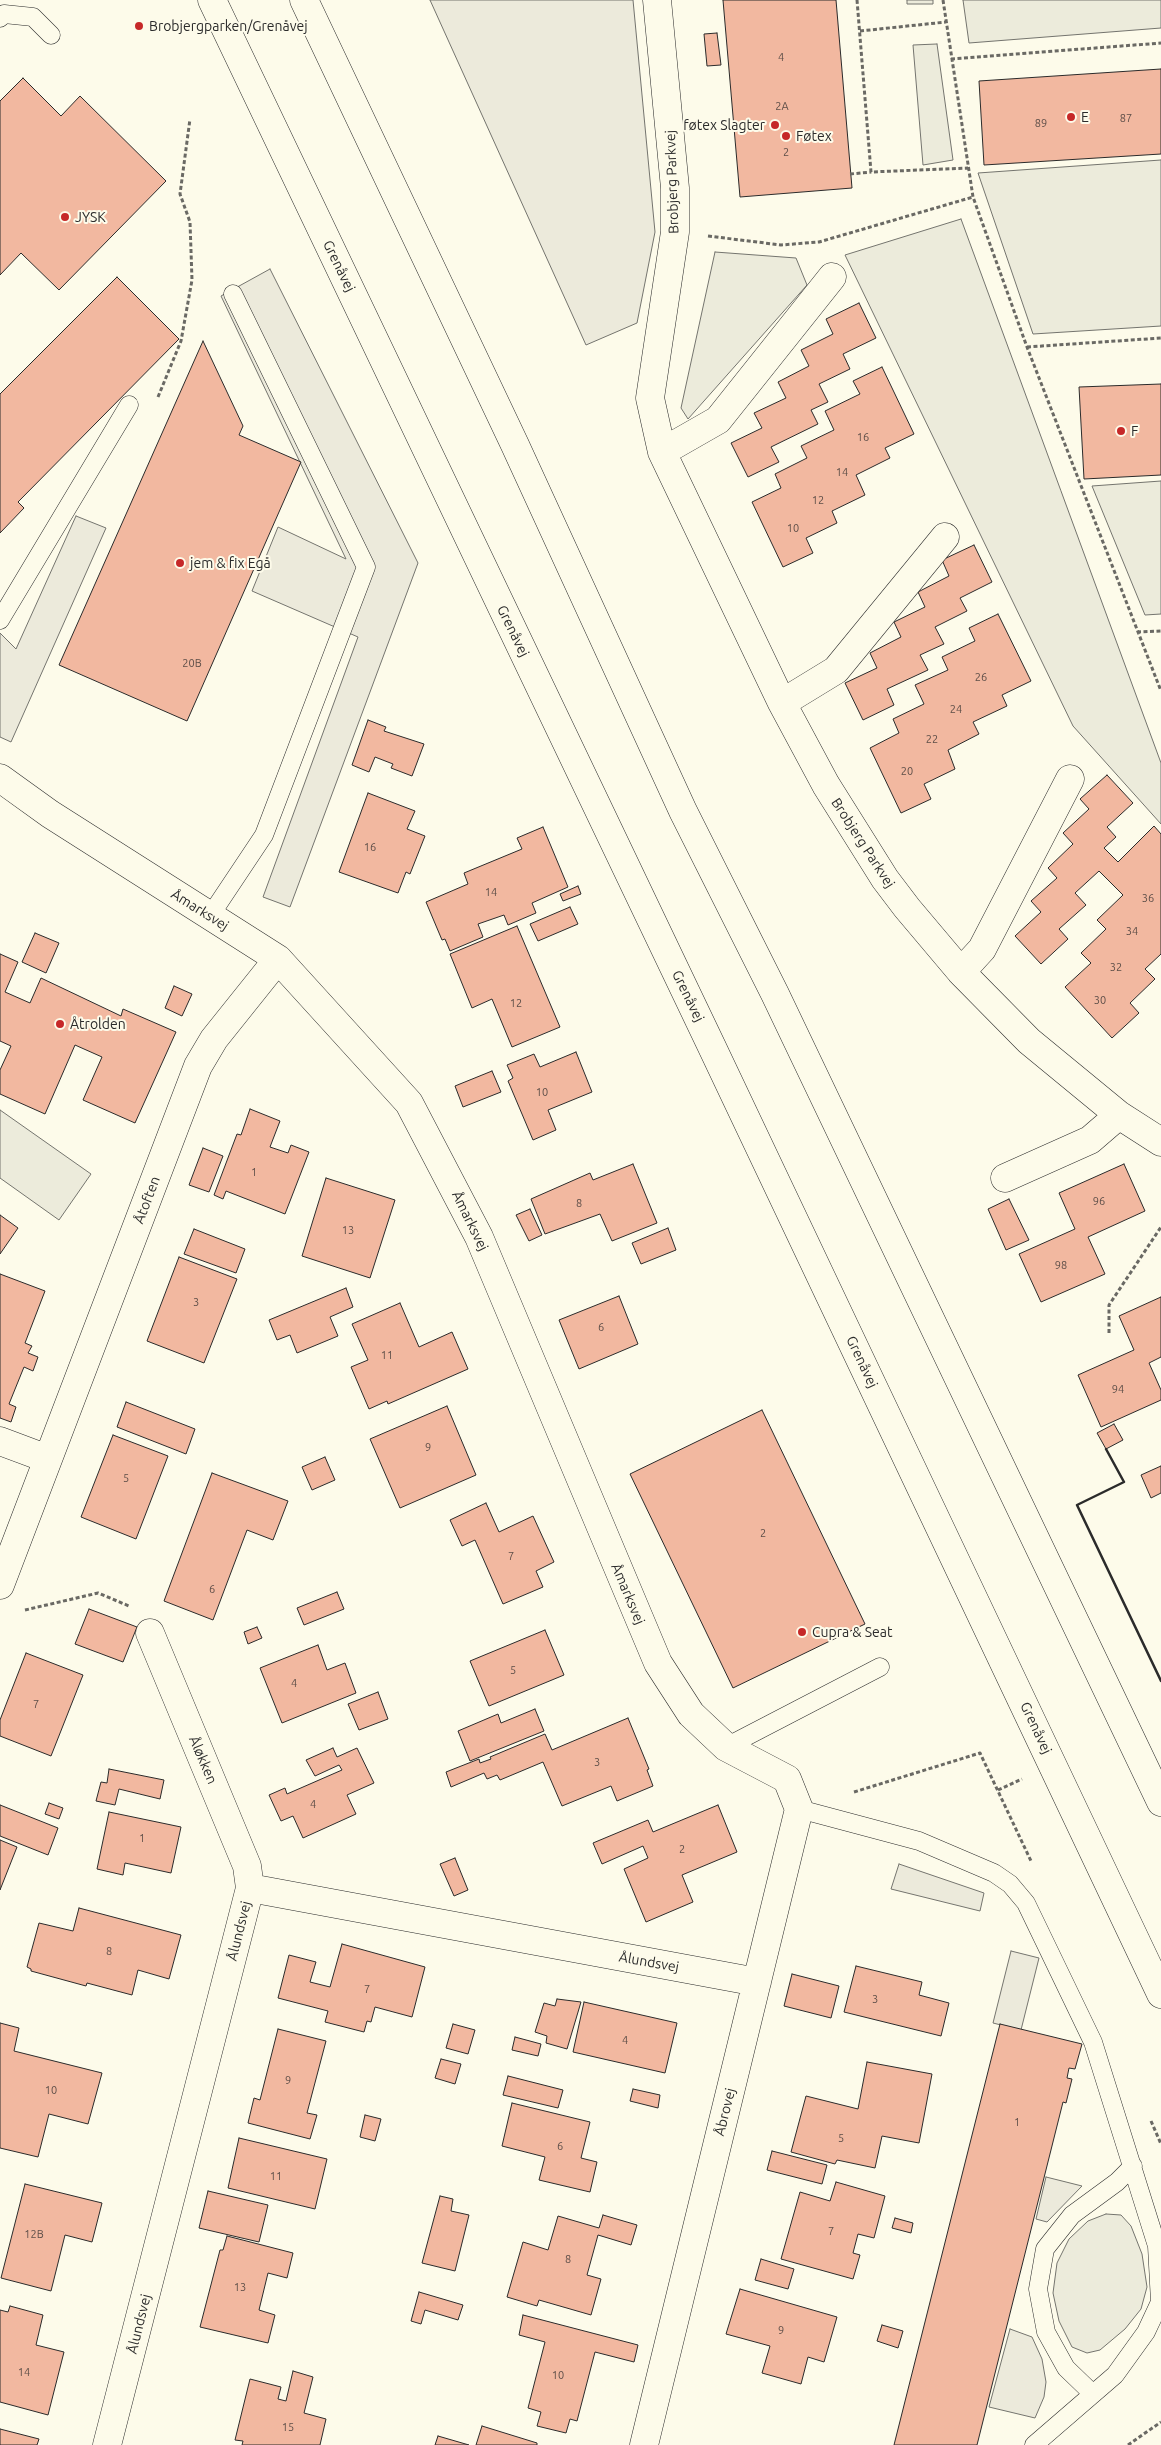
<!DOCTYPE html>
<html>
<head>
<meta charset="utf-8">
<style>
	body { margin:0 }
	canvas { display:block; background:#fdfbea }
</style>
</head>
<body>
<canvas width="1161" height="2445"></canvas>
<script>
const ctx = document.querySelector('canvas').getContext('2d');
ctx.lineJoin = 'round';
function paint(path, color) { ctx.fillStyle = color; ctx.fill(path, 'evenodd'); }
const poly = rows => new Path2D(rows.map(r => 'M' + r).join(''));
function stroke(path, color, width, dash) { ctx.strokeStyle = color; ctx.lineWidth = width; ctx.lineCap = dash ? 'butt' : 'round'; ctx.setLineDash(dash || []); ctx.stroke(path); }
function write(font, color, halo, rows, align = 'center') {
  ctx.font = font + ' Ubuntu,sans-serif'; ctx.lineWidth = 4; ctx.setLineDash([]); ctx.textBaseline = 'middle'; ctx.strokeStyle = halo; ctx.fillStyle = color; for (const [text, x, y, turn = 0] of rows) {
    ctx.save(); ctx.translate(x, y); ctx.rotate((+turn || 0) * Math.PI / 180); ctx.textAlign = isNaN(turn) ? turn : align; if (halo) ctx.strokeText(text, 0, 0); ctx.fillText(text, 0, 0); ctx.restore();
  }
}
const green = poly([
	[907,0,933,0,933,4,907,4,907,0],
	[963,0,1161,0,1161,28,969,43,963,0],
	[937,44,953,160,923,165,913,45,937,44],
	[1161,160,1161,326,1033,334,978,173,1161,160],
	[961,219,1161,763,1161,824,1073,726,845,255,961,219],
	[715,252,796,258,807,285,688,419,681,408,715,252],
	[1161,481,1161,614,1145,615,1092,486,1161,481],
	[0,1110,91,1174,59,1220,0,1178,0,1110],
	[1106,2214,1121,2215,1131,2226,1142,2254,1147,2287,1141,2309,1125,2329,1100,2350,1087,2353,1072,2347,1059,2321,1053,2293,1057,2263,1069,2239,1088,2221,1106,2214]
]);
const parking = poly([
	[430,0,633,0,655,232,637,323,586,345,430,0],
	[270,269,418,563,290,907,263,897,358,637,252,591,278,527,346,559,221,296,270,269],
	[76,516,106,528,11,742,0,737,0,633,16,649,76,516],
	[899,1864,984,1893,980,1911,891,1889,899,1864],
	[1011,1951,1039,1958,1021,2030,993,2023,1011,1951],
	[1046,2177,1082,2186,1047,2222,1036,2219,1046,2177],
	[1010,2329,1032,2337,1042,2359,1046,2382,1044,2397,1035,2418,989,2407,1010,2329]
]);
const building = poly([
	[723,0,836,0,852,188,740,197,723,0],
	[717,33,721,65,707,66,704,34,717,33],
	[1161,69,1161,154,984,165,979,81,1161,69],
	[23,78,61,116,80,96,166,181,59,290,21,253,0,275,0,101,23,78],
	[117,277,179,339,18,502,24,508,0,533,0,394,117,277],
	[859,303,876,338,843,354,850,369,819,384,828,402,811,410,818,424,771,447,779,462,748,477,731,443,762,428,754,413,786,398,778,382,809,366,801,350,833,334,826,319,859,303],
	[203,341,243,426,239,435,301,462,187,721,59,665,203,341],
	[882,367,914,434,885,448,890,458,856,475,865,495,832,511,837,523,806,538,813,553,783,567,752,502,781,488,775,474,807,458,801,446,834,430,825,411,860,394,853,381,882,367],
	[1161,384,1161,475,1084,479,1079,387,1161,384],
	[974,545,992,582,960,598,967,611,935,627,944,644,920,655,928,670,887,689,894,705,863,720,845,683,877,668,870,653,901,637,894,622,925,607,918,592,949,576,942,560,974,545],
	[998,614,1031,681,1002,695,1007,706,973,722,979,734,948,750,955,769,924,784,931,799,901,813,870,748,899,733,893,719,924,704,915,685,948,670,942,657,975,641,969,628,998,614],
	[368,720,386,727,384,731,424,744,412,776,391,768,393,764,375,757,369,772,352,765,368,720],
	[1107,775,1133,803,1107,827,1116,837,1104,848,1118,862,1154,826,1161,834,1161,954,1145,969,1155,979,1130,1003,1139,1013,1112,1038,1065,987,1091,963,1081,953,1106,929,1097,920,1123,895,1099,871,1075,893,1086,905,1059,929,1068,939,1041,964,1015,936,1041,912,1031,901,1057,878,1048,868,1073,844,1063,833,1089,809,1080,799,1107,775],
	[368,793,415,811,407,829,425,836,410,874,406,872,398,893,339,872,368,793],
	[543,827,568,887,532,903,536,913,508,925,504,915,478,924,483,937,450,951,445,939,442,940,426,902,468,884,464,873,522,849,517,838,543,827],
	[578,886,581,894,563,901,560,894,578,886],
	[570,907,578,924,538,941,530,924,570,907],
	[517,926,560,1027,512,1047,492,999,472,1008,450,954,517,926],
	[35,933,59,943,46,973,22,962,35,933],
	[0,954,18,962,5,992,30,1003,41,978,121,1016,123,1009,176,1032,135,1123,83,1100,102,1057,75,1045,45,1114,0,1094,0,1070,11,1046,0,1041,0,954],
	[174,986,192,994,182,1016,165,1008,174,986],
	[576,1052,592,1092,548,1110,556,1130,533,1140,508,1081,513,1078,507,1065,534,1054,540,1067,576,1052],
	[492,1071,501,1092,463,1107,455,1086,492,1071],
	[250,1109,280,1121,270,1147,288,1153,291,1145,309,1152,285,1214,226,1191,223,1199,214,1195,237,1134,241,1135,250,1109],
	[203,1148,223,1156,209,1192,189,1185,203,1148],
	[633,1164,657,1223,612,1241,600,1214,545,1234,531,1199,590,1173,593,1180,633,1164],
	[1124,1164,1145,1211,1088,1237,1105,1274,1041,1302,1019,1254,1075,1229,1059,1193,1124,1164],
	[326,1178,395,1200,370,1278,302,1256,326,1178],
	[1009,1199,1029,1240,1006,1250,988,1209,1009,1199],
	[530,1209,542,1235,529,1241,516,1215,530,1209],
	[0,1215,18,1228,0,1254,0,1215],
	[668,1228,676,1250,641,1264,632,1243,668,1228],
	[194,1229,245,1249,236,1273,184,1254,194,1229],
	[179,1257,237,1279,204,1363,147,1341,179,1257],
	[0,1274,45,1291,25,1343,32,1346,28,1353,38,1357,33,1371,24,1367,9,1404,16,1407,11,1422,0,1418,0,1274],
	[346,1288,353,1307,330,1317,338,1336,297,1353,290,1335,277,1340,269,1320,346,1288],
	[619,1296,638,1344,579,1369,559,1320,619,1296],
	[1161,1297,1161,1357,1149,1363,1161,1390,1161,1400,1101,1427,1078,1375,1134,1350,1119,1316,1161,1297],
	[400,1303,419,1347,452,1332,468,1369,388,1404,387,1401,369,1409,351,1367,368,1360,352,1324,400,1303],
	[126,1402,195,1429,186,1454,117,1427,126,1402],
	[447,1406,476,1475,400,1508,370,1439,447,1406],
	[762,1410,865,1624,733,1688,630,1474,762,1410],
	[1114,1424,1123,1440,1106,1449,1097,1433,1114,1424],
	[113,1435,168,1456,136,1539,81,1517,113,1435],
	[325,1457,335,1480,312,1490,302,1467,325,1457],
	[1161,1466,1161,1493,1151,1498,1141,1475,1161,1466],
	[212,1473,288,1501,273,1540,247,1530,213,1620,164,1601,212,1473],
	[486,1503,499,1532,533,1516,554,1562,536,1571,543,1587,503,1604,475,1540,462,1546,450,1520,486,1503],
	[337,1592,344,1609,304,1625,297,1608,337,1592],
	[89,1609,137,1627,123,1662,75,1644,89,1609],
	[257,1627,262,1638,248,1644,244,1632,257,1627],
	[545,1630,564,1675,489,1706,470,1661,545,1630],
	[318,1645,327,1670,345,1663,356,1693,282,1723,260,1668,318,1645],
	[26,1653,83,1675,51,1756,0,1736,0,1720,26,1653],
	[378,1692,388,1719,359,1730,348,1704,378,1692],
	[535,1709,544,1731,470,1761,458,1731,498,1714,501,1723,535,1709],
	[628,1718,649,1769,647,1770,653,1786,617,1801,611,1786,562,1806,543,1762,500,1780,497,1775,487,1779,484,1773,451,1787,446,1772,479,1759,480,1763,491,1759,490,1757,545,1734,552,1750,628,1718],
	[333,1748,337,1757,357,1748,374,1783,347,1795,356,1814,303,1838,293,1816,281,1821,269,1795,285,1788,287,1794,342,1770,339,1765,315,1776,306,1760,333,1748],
	[109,1769,164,1780,160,1799,119,1789,115,1805,96,1801,101,1782,107,1783,109,1769],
	[49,1803,63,1808,59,1819,45,1814,49,1803],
	[0,1805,58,1828,48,1855,0,1836,0,1805],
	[718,1805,737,1852,682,1875,693,1902,646,1922,624,1869,648,1858,643,1846,602,1864,593,1843,648,1820,653,1832,718,1805],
	[109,1812,181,1827,171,1873,125,1863,123,1875,97,1869,109,1812],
	[0,1840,17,1847,0,1890,0,1840],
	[455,1858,468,1890,454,1896,440,1864,455,1858],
	[79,1908,181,1935,169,1979,138,1970,132,1995,87,1983,86,1986,31,1971,31,1969,27,1967,39,1923,73,1931,79,1908],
	[342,1944,425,1967,412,2017,375,2007,371,2022,367,2021,364,2032,325,2022,328,2011,278,1998,289,1955,316,1962,310,1982,330,1987,342,1944],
	[856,1966,922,1982,919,1995,949,2003,941,2036,844,2012,856,1966],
	[792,1974,839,1986,831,2018,784,2006,792,1974],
	[557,1999,581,2002,567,2049,546,2043,547,2036,535,2032,544,2003,555,2006,557,1999],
	[584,2002,677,2023,665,2073,573,2052,584,2002],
	[0,2023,19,2028,14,2051,102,2073,88,2124,49,2114,38,2157,0,2148,0,2023],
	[453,2024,475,2030,468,2054,446,2048,453,2024],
	[1000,2024,1082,2044,1075,2069,1069,2068,1067,2078,1072,2079,1066,2103,1063,2102,977,2445,894,2445,1000,2024],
	[278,2029,326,2041,307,2113,317,2115,310,2139,248,2123,254,2098,260,2100,278,2029],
	[515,2037,541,2044,538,2056,512,2050,515,2037],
	[441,2059,461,2064,455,2084,435,2078,441,2059],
	[867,2062,932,2074,919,2143,882,2136,875,2168,837,2160,835,2164,791,2152,806,2096,858,2109,867,2062],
	[508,2076,563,2090,558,2108,503,2095,508,2076],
	[633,2089,660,2095,658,2108,630,2101,633,2089],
	[512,2103,590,2122,581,2158,597,2162,590,2192,539,2180,545,2157,502,2146,512,2103],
	[365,2115,381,2119,375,2141,360,2137,365,2115],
	[239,2138,327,2159,315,2209,228,2188,239,2138],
	[772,2151,827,2165,822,2184,767,2170,772,2151],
	[836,2182,885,2196,874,2238,858,2234,853,2253,860,2255,853,2279,781,2259,800,2192,830,2201,836,2182],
	[25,2184,102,2203,92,2242,65,2235,51,2291,1,2278,25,2184],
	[208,2191,268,2205,259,2242,199,2228,208,2191],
	[440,2196,453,2199,451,2211,469,2215,455,2271,422,2263,440,2196],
	[603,2215,637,2225,631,2245,598,2235,587,2275,601,2279,591,2315,539,2300,537,2306,507,2297,523,2242,548,2250,558,2216,599,2228,603,2215],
	[895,2218,913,2223,911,2233,892,2228,895,2218],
	[227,2236,293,2253,287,2278,268,2273,259,2310,275,2315,268,2343,200,2327,220,2250,223,2250,227,2236],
	[761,2259,794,2269,788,2289,755,2280,761,2259],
	[740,2289,837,2317,824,2362,808,2357,801,2384,762,2373,770,2346,726,2334,740,2289],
	[419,2292,463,2305,458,2320,425,2310,421,2324,411,2321,419,2292],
	[10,2306,43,2315,36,2345,64,2352,48,2415,0,2402,0,2310,8,2312,10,2306],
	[523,2315,638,2345,634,2362,595,2352,577,2421,570,2419,566,2433,537,2426,541,2412,528,2408,545,2342,519,2335,523,2315],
	[882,2325,903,2331,898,2348,877,2341,882,2325],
	[293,2371,313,2377,304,2413,326,2419,320,2445,242,2445,243,2441,235,2440,250,2379,281,2387,278,2399,286,2401,293,2371],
	[482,2426,537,2443,537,2445,476,2445,482,2426],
	[0,2429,39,2439,37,2445,0,2445,0,2429],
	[438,2436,469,2445,435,2445,438,2436]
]);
const path = poly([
	[857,0,871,172,968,168],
	[943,0,973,197,1027,347,1161,691],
	[860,31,946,22],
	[951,59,1161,43],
	[850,174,871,172],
	[708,236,781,245,819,242,973,197],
	[1027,347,1161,338],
	[158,397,181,341,192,280,190,222,180,194,190,119],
	[1137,632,1161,631],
	[1109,1333,1109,1305,1161,1227],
	[25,1610,98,1593,129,1606],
	[998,1790,1022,1779],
	[854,1792,980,1753,1031,1861],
	[1151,2121,1161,2144],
	[1128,2445,1161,2422]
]);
const service = poly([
	[0,18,4,14,33,17,51,35],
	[0,620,129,405],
	[210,916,264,835,366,567,233,294],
	[726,1747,880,1667],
	[799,1809,919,1841,994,1873,1010,1884,1026,1903,1093,2042,1157,2246,1160,2302,1146,2332,1115,2375,1034,2445],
	[1093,2394,1066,2368,1046,2332,1038,2289,1045,2249,1072,2215,1117,2182,1133,2166]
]);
const minor = poly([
	[657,0,675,188,675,232,650,398,662,452,782,703,826,785,885,879,907,908,961,972,1029,1041,1119,1115,1161,1142],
	[662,452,718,420,832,277],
	[782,703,836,670,945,537],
	[0,778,50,814,278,959,409,1103,479,1237,658,1663,691,1714,726,1747,787,1779,799,1809,644,2445],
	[961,972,982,949,1070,779],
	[1005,1178,1090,1140,1119,1115],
	[0,1441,48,1459],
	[0,1585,198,1066,214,1039,278,959],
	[150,1633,247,1866,250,1888],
	[107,2445,250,1888,757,1982]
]);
const secondary = poly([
	[212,0,712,1047,1161,1994],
	[304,0,515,445,683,811,775,994,1161,1802]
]);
const wall = poly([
	[1106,1449,1124,1482,1077,1505,1161,1681]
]);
const markers = [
	[139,26,5,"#c62828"],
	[1071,117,5,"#c62828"],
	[775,125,5,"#c62828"],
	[786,136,5,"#c62828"],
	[65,217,5,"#c62828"],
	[1121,431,5,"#c62828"],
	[180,563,5,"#c62828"],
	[60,1024,5,"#c62828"],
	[802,1632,5,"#c62828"]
];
const numberNames = [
	["4",781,57],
	["2A",782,106],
	["87",1126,118],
	["89",1041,123],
	["2",786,152],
	["16",863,437],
	["14",842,472],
	["12",818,500],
	["10",793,528],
	["20B",192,663],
	["26",981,677],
	["24",956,709],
	["22",932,739],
	["20",907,771],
	["16",370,847],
	["14",491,892],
	["36",1148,898],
	["34",1132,931],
	["32",1116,967],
	["30",1100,1000],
	["12",516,1003],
	["10",542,1092],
	["1",254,1172],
	["96",1099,1201],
	["8",579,1203],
	["13",348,1230],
	["98",1061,1265],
	["3",196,1302],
	["6",601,1327],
	["11",387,1355],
	["94",1118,1389],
	["9",428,1447],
	["5",126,1478],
	["2",763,1533],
	["7",511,1556],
	["6",212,1589],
	["5",513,1670],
	["4",294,1683],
	["7",36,1704],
	["3",597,1762],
	["4",313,1804],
	["1",142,1838],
	["2",682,1849],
	["8",109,1951],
	["7",367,1989],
	["3",875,1999],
	["4",625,2040],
	["9",288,2080],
	["10",51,2090],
	["1",1017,2122],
	["5",841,2138],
	["6",560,2146],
	["11",276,2176],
	["7",831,2231],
	["12B",34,2234],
	["8",568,2259],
	["13",240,2287],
	["9",781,2330],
	["14",24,2372],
	["10",558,2375],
	["15",288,2427]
];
const poiNames = [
	["Brobjergparken/Grenåvej",149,26],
	["E",1081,117],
	["føtex Slagter",765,125,"right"],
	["Føtex",796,136],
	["JYSK",75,217],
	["F",1131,431],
	["jem & fix Egå",190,563],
	["Åtrolden",70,1024],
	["Cupra & Seat",812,1632]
];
const streetNames = [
	["Brobjerg Parkvej",672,182,-92],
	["Grenåvej",339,266,64],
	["Grenåvej",513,631,64],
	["Brobjerg Parkvej",863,843,57],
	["Åmarksvej",200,910,32],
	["Grenåvej",688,996,64],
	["Åtoften",147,1200,-69],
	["Åmarksvej",470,1221,64],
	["Grenåvej",862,1362,65],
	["Åmarksvej",628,1594,67],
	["Grenåvej",1036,1728,65],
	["Åløkken",203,1760,67],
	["Ålundsvej",239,1931,-76],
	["Ålundsvej",649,1962,10],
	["Åbrovej",725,2112,-76],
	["Ålundsvej",139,2324,-76]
];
paint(green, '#ecebdb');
stroke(green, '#74746e', 1);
paint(parking, '#eceadb');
stroke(parking, '#74746e', 1);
paint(building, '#f2b8a0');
stroke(building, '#2b2b2b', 1);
stroke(service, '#2b2b2b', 19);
stroke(minor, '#2b2b2b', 29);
stroke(secondary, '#2b2b2b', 29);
stroke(path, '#6a6964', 3, [4, 2.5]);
stroke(service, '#fdfbea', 18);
stroke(minor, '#fdfbea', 28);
stroke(secondary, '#fdfbea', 28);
stroke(wall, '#2b2b2b', 2.5);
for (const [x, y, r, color] of markers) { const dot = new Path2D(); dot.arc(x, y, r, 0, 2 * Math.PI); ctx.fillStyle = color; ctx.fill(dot); stroke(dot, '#fdfbea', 2); }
write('11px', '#5d4e48', null, numberNames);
write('14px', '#2b2b2b', '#fdfbea', poiNames, 'left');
write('14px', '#2b2b2b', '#fdfbea', streetNames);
</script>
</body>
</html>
